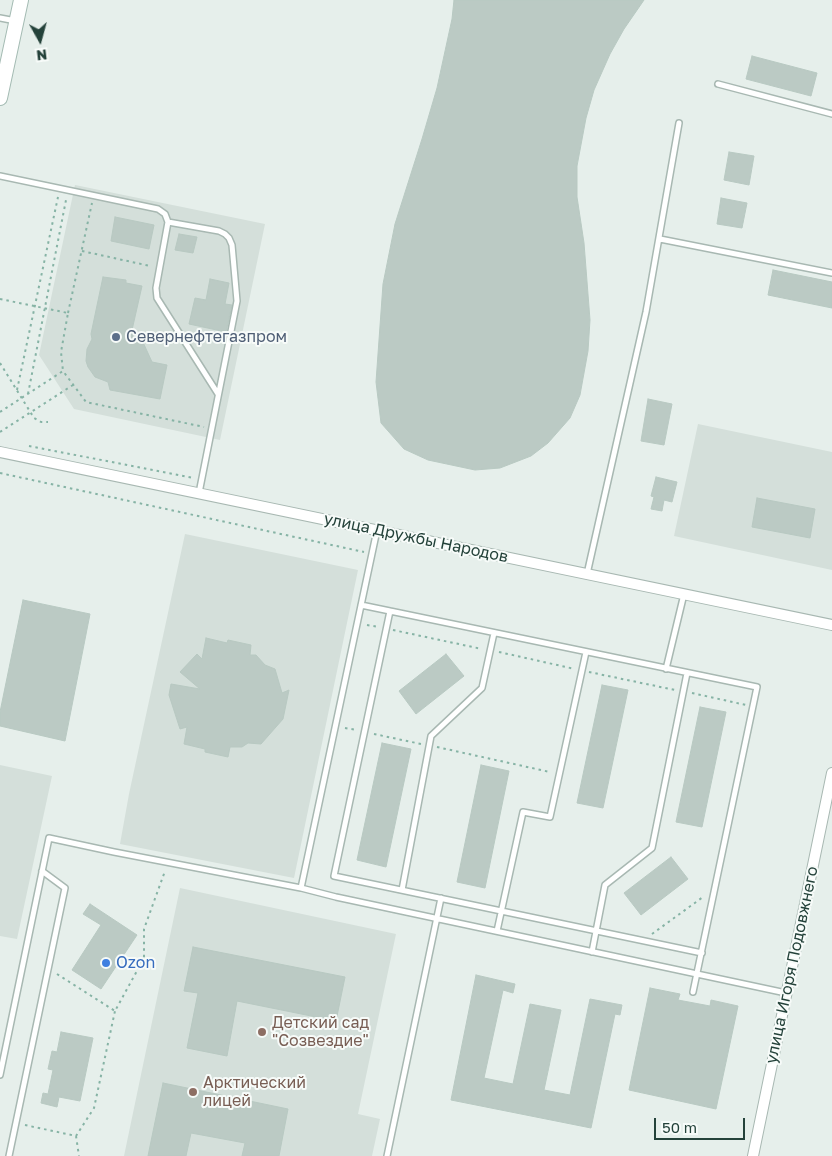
<!DOCTYPE html>
<html>
<head>
<meta charset="utf-8">
<style>
	body { margin:0 }
	#map { position:relative; width:832px; height:1156px; overflow:hidden; background:#e6efeb; font-family:"Golos Text",sans-serif }
	canvas { display:block }
	.north { position:absolute; left:15px; top:15px; width:50px; height:50px; -webkit-text-stroke:4px #f7fbf9; paint-order:stroke; rotate:173deg; font-size:14px; font-weight:700; line-height:20px; text-align:center; color:#24423a }
	.north::after { content:''; display:block; margin:auto; width:18px; height:22px; background:#24423a; clip-path:polygon(50% 0,100% 100%,50% 72%,0 100%) }
	.scale { position:absolute; left:654px; top:1118px; width:91px; height:22px; box-sizing:border-box; border:2px solid #24423a; border-top:0; padding-left:6px; font-size:15px; line-height:18px; white-space:nowrap; color:#24423a; -webkit-text-stroke:4px #f7fbf9; paint-order:stroke }
</style>
</head>
<body>
<div id="map">
<canvas width="832" height="1156"></canvas>
<div class="north">N</div>
<div class="scale">50 m</div>
</div>
<script>
const ctx = document.querySelector('canvas').getContext('2d');
ctx.lineJoin = 'round';
function paint(path, color) { ctx.fillStyle = color; ctx.fill(path, 'evenodd'); }
const poly = rows => new Path2D(rows.map(r => 'M' + r).join(''));
function stroke(path, color, width, dash) { ctx.strokeStyle = color; ctx.lineWidth = width; ctx.lineCap = dash ? 'butt' : 'round'; ctx.setLineDash(dash || []); ctx.stroke(path); }
function write(font, color, halo, rows, align = 'center') {
  ctx.font = font + ' "Golos Text",sans-serif'; ctx.lineWidth = 4; ctx.setLineDash([]); ctx.textBaseline = 'middle'; ctx.strokeStyle = halo; ctx.fillStyle = color; for (const [text, x, y, turn = 0] of rows) {
    ctx.save(); ctx.translate(x, y); ctx.rotate((+turn || 0) * Math.PI / 180); ctx.textAlign = isNaN(turn) ? turn : align; if (halo) ctx.strokeText(text, 0, 0); ctx.fillText(text, 0, 0); ctx.restore();
  }
}
const built = poly([
	[75,185,265,224,220,440,74,409,39,355],
	[698,424,832,452,832,570,674,536],
	[185,534,358,570,294,878,120,844,129,794],
	[0,765,52,776,17,939,0,936],
	[180,888,396,934,358,1114,380,1119,372,1156,124,1156]
]);
const building = poly([
	[454,0,644,0,624,29,610,54,594,90,586,118,577,166,577,197,584,243,590,320,588,351,580,395,570,418,548,443,531,456,500,468,475,470,428,460,404,449,381,423,376,382,383,284,395,224,422,139,437,88,452,19,454,0],
	[752,56,817,73,811,96,746,79,752,56],
	[729,152,754,156,749,185,724,180,729,152],
	[721,198,747,203,742,228,717,224,721,198],
	[115,217,154,225,149,249,111,241,115,217],
	[179,234,197,237,193,253,175,250,179,234],
	[773,270,832,282,832,308,768,295,773,270],
	[103,277,126,280,126,283,142,286,132,330,142,340,152,362,167,365,160,399,110,390,108,382,95,377,88,367,86,361,87,349,92,339,91,334,103,277],
	[210,279,229,283,225,304,232,305,226,332,189,324,195,298,206,300,210,279],
	[648,399,672,404,664,445,641,441,648,399],
	[656,477,677,482,672,502,664,500,662,511,651,509,654,497,651,496,656,477],
	[757,498,815,509,810,538,752,527,757,498],
	[23,600,90,614,65,741,0,726,0,712,23,600],
	[206,638,227,643,228,640,251,645,250,655,256,655,265,665,275,669,282,693,289,690,283,719,261,744,248,743,242,747,230,747,228,757,205,752,205,749,184,744,187,727,180,729,169,695,171,684,200,689,180,672,197,654,202,659,206,638],
	[446,654,464,676,416,714,399,691,446,654],
	[602,685,628,690,603,808,577,803,602,685],
	[700,707,726,712,702,827,676,822,700,707],
	[382,743,411,749,386,867,357,860,382,743],
	[481,765,509,771,485,888,457,882,481,765],
	[671,857,688,879,641,915,624,893,671,857],
	[90,904,137,935,101,989,72,970,101,925,83,914,90,904],
	[193,947,345,977,336,1021,237,1001,227,1056,187,1048,198,993,184,991,193,947],
	[476,975,515,984,513,993,503,990,484,1078,513,1084,530,1004,561,1010,544,1090,570,1095,590,999,622,1005,620,1015,615,1014,591,1128,451,1100,476,975],
	[650,988,680,994,678,1000,710,1006,711,1000,738,1006,716,1109,629,1090,650,988],
	[61,1032,93,1038,80,1101,59,1097,57,1107,41,1103,43,1093,48,1094,53,1070,48,1069,52,1051,57,1052,61,1032],
	[163,1083,288,1109,279,1156,242,1156,245,1143,191,1133,186,1156,148,1156,163,1083]
]);
const path = poly([
	[82,251,150,266],
	[0,299,68,313,61,352,63,371],
	[68,313,92,203],
	[0,363,34,418,41,422,48,422],
	[17,390,58,197],
	[28,394,66,200],
	[0,412,63,371,86,402,204,427],
	[0,432,73,385],
	[29,446,194,478],
	[0,473,364,552],
	[367,625,379,627],
	[393,630,482,649],
	[499,652,575,669],
	[589,672,675,690],
	[692,693,746,705],
	[345,728,357,730],
	[374,734,421,744],
	[437,747,550,772],
	[652,934,703,897],
	[57,974,115,1011,144,958,144,929,165,871],
	[25,1125,76,1136,94,1108,115,1011],
	[76,1136,79,1156]
]);
const service = poly([
	[0,18,16,21],
	[718,84,832,114],
	[0,176,158,209,165,214,168,222,219,231,225,234,229,238,232,245,237,301,199,493],
	[168,222,156,288,157,298,218,394],
	[660,239,832,273],
	[587,574,646,312,679,123],
	[361,605,757,687,693,992],
	[390,611,334,876,702,953],
	[666,669,684,594],
	[301,888,377,530],
	[402,890,431,736,482,688,494,633],
	[497,931,523,812,550,817,586,652],
	[592,952,605,885,652,848,687,673],
	[0,1075,49,838,114,852,301,888,336,897,786,993],
	[9,1156,65,888,42,871],
	[387,1156,441,898]
]);
const minor = poly([
	[0,452,832,625],
	[753,1156,832,773]
]);
const secondary = poly([
	[0,98,21,0]
]);
const markers = [
	[116,337,5,"#5c6f8a"],
	[106,963,5,"#3f7fe0"],
	[262,1032,5,"#8d6e63"],
	[193,1092,5,"#8d6e63"]
];
const serviceNames = [
	["Севернефтегазпром",126,337]
];
const streetNames = [
	["улица Дружбы Народов",416,538,12],
	["улица Игоря Подовжнего",792,965,-78]
];
const shopNames = [
	["Ozon",116,963]
];
const educationNames = [
	["Детский сад",272,1023],
	["\"Созвездие\"",272,1041],
	["Арктический",203,1083],
	["лицей",203,1101]
];
paint(built, '#d4dfda');
paint(building, '#bbcac4');
stroke(building, '#b8c9c2', 1);
stroke(service, '#a8b8b2', 8);
stroke(minor, '#a8b8b2', 12);
stroke(secondary, '#a4bbb3', 16);
stroke(path, '#86b3a5', 2, [2.5, 4]);
stroke(service, '#fff', 5);
stroke(minor, '#fff', 10);
stroke(secondary, '#fff', 14);
for (const [x, y, r, color] of markers) { const dot = new Path2D(); dot.arc(x, y, r, 0, 2 * Math.PI); ctx.fillStyle = color; ctx.fill(dot); stroke(dot, '#f7fbf9', 2); }
write('16px', '#4e5e75', '#f7fbf9', serviceNames, 'left');
write('16px', '#24423a', '#f7fbf9', streetNames);
write('16px', '#366cbe', '#f7fbf9', shopNames, 'left');
write('16px', '#785e54', '#f7fbf9', educationNames, 'left');
</script>
</body>
</html>
